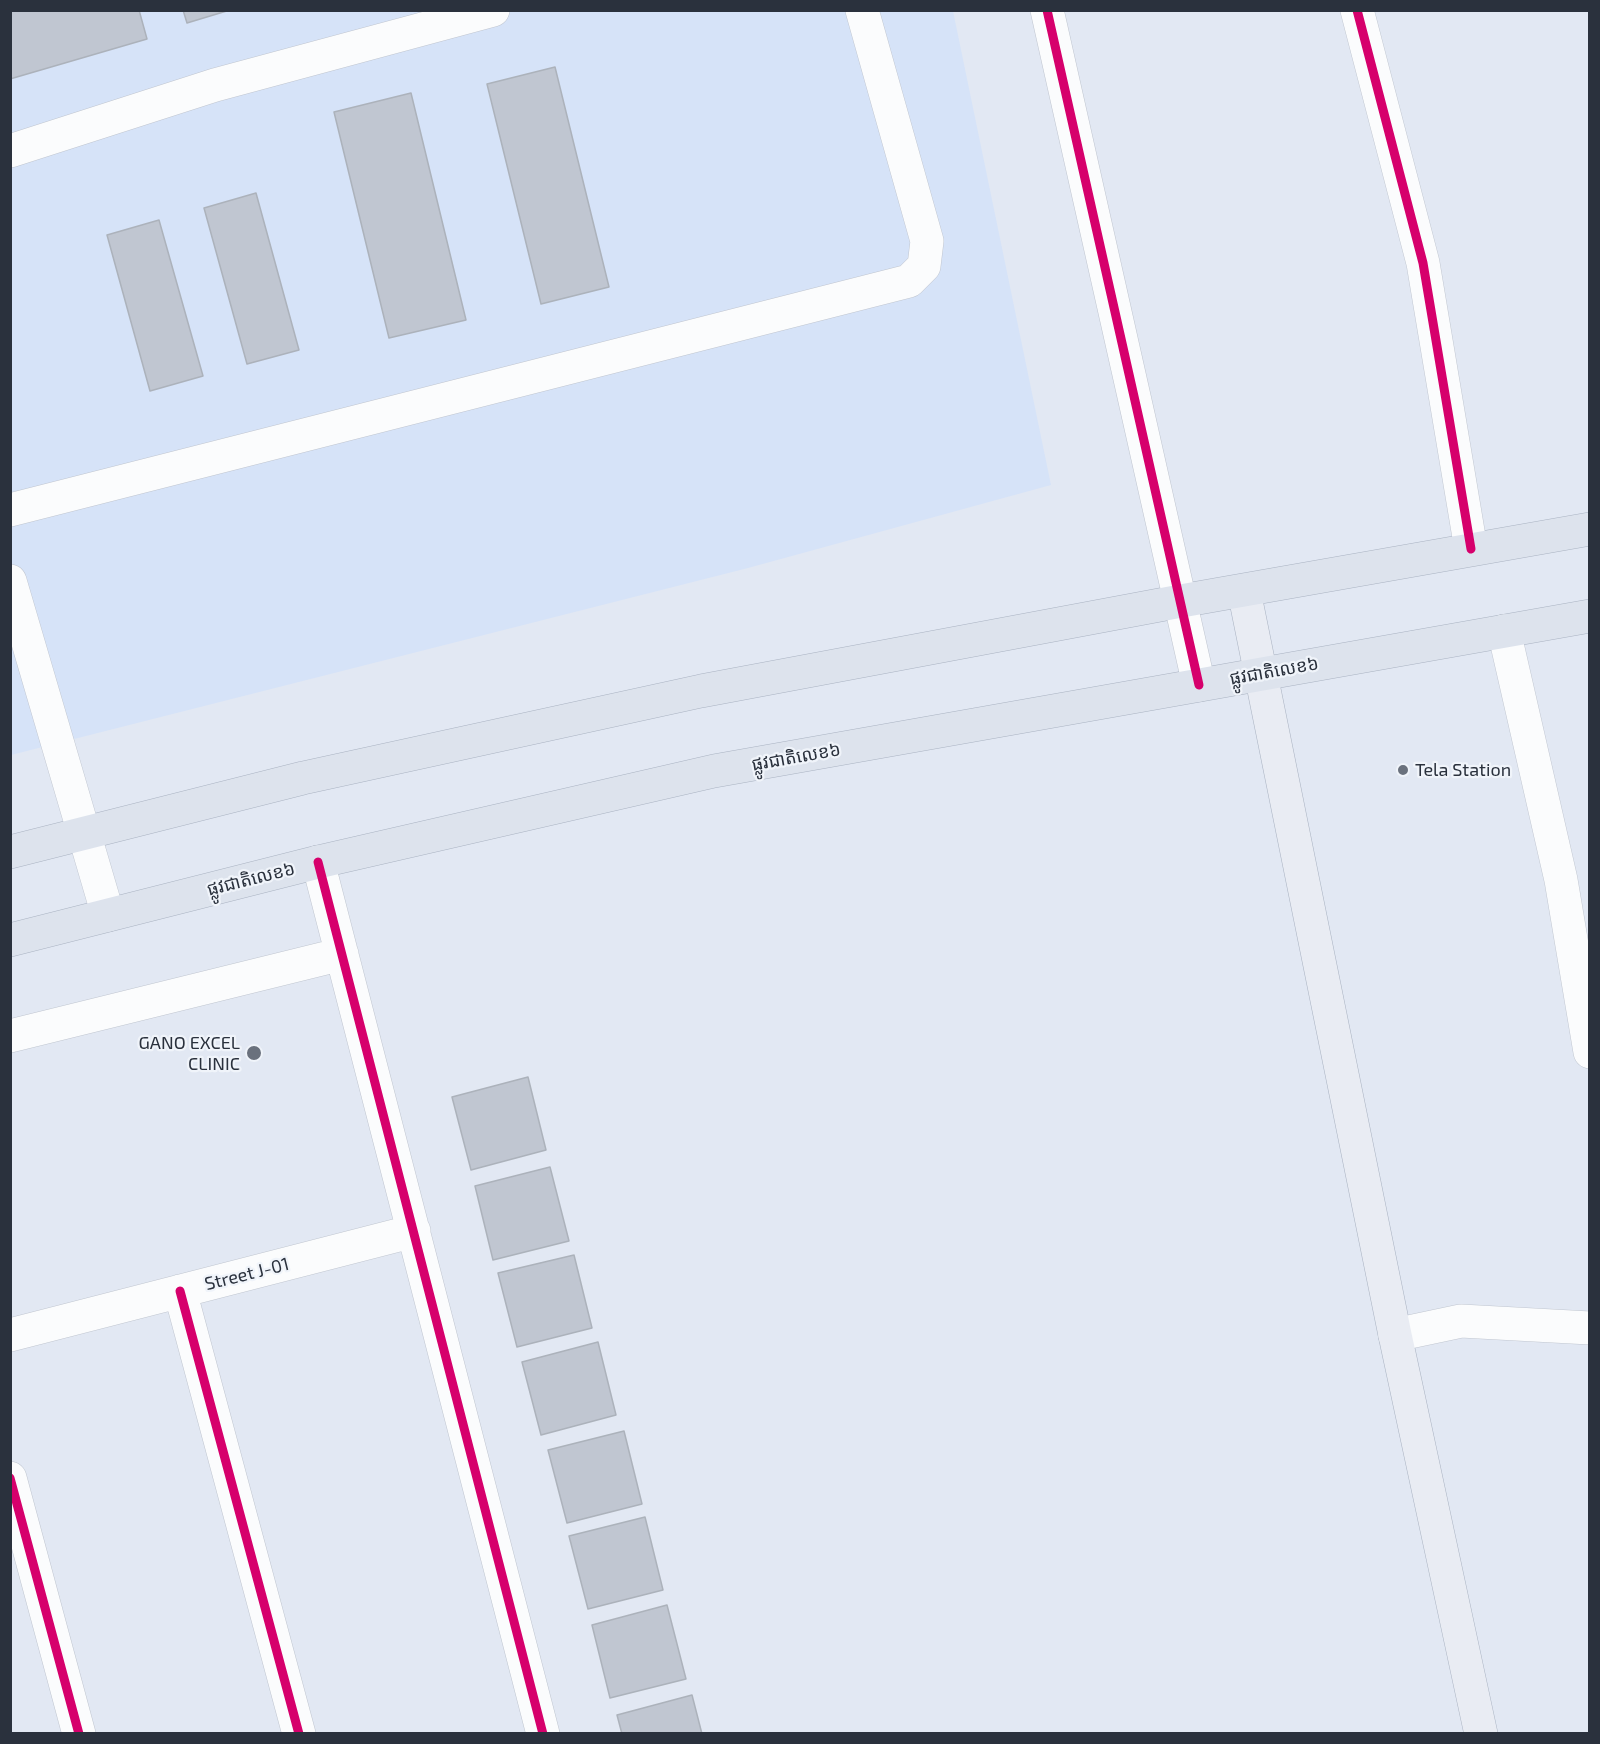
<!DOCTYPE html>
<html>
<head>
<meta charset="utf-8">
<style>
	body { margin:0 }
	#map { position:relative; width:1600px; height:1744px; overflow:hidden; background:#e2e8f3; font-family:"Exo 2",sans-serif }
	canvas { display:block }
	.frame { position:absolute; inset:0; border:12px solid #2a313d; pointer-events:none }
</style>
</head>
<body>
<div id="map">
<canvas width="1600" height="1744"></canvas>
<div class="frame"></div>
</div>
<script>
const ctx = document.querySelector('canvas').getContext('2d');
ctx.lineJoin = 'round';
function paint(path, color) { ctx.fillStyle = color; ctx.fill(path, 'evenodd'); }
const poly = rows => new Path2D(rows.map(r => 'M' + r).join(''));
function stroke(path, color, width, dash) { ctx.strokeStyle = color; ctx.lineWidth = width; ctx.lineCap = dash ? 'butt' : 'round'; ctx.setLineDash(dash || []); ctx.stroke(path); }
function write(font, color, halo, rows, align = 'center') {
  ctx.font = font + ' "Exo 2","Noto Sans Khmer",sans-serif'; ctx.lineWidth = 4.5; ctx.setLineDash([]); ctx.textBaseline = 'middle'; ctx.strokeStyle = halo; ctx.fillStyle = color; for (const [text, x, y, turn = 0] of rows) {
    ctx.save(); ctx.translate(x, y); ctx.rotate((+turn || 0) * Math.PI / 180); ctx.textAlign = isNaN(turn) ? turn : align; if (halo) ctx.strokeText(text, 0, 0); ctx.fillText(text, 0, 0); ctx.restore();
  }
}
const built = poly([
	[11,11,953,11,1051,485,748,568,11,755]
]);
const building = poly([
	[10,10,139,10,147,39,10,79,10,10],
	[183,10,230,10,187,23,183,10],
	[555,67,609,287,541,304,487,84,555,67],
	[411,93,466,320,389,338,334,112,411,93],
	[256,193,299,350,247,364,204,208,256,193],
	[159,220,203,376,150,391,107,235,159,220],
	[528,1077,546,1150,471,1170,452,1097,528,1077],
	[550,1167,569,1241,493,1260,475,1186,550,1167],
	[574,1255,592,1328,517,1347,498,1273,574,1255],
	[598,1342,616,1415,541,1435,522,1362,598,1342],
	[624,1431,642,1504,567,1523,548,1450,624,1431],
	[645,1517,663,1590,588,1609,569,1536,645,1517],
	[667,1605,686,1679,610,1698,592,1625,667,1605],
	[692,1695,702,1734,622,1734,617,1715,692,1695]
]);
const minor = poly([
	[1047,10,1199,685],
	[1357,10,1423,263,1471,549],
	[10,151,215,85,493,10],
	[10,510,909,281,924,266,927,241,862,10],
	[10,581,108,915],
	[1504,631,1561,880,1590,1052],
	[318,862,543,1734],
	[10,1036,342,954],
	[180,1291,299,1734],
	[10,1335,414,1231],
	[1395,1335,1461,1321,1590,1328],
	[10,1478,79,1734]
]);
const major = poly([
	[1244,591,1395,1335,1481,1734]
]);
const highway = poly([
	[10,852,303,778,701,691,1181,601,1590,529],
	[10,940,318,862,714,771,1590,616]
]);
const cycleway = poly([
	[1047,10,1199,685],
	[1357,10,1423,263,1471,549],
	[318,862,543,1734],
	[180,1291,299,1734],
	[10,1478,79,1734]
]);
const markers = [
	[1403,770,6,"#6a717d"],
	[254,1053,8,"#6a717d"]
];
const streetNames = [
	["ផ្លូវជាតិលេខ៦",1274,671,-10],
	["ផ្លូវជាតិលេខ៦",796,757,-10],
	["ផ្លូវជាតិលេខ៦",251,879,-14],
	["Street J-01",247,1274,-14]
];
const poiNames = [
	["Tela Station",1415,770],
	["GANO EXCEL",240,1043,"right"],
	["CLINIC",240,1064,"right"]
];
paint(built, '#d6e3f8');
paint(building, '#c0c6d1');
stroke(building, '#acb2bb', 1.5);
stroke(minor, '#c0c6d0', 34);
stroke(major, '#aab3c2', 34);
stroke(highway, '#aab3c2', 34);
stroke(minor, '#fbfcfd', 33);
stroke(major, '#e9ecf3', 33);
stroke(highway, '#dde3ed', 33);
stroke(cycleway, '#d6006c', 9);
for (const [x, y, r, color] of markers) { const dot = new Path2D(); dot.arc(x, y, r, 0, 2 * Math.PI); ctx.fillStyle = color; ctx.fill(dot); stroke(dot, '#f0f4fa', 2); }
write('18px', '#2a313d', '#f0f4fa', streetNames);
write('18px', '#2a313d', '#f0f4fa', poiNames, 'left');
</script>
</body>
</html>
